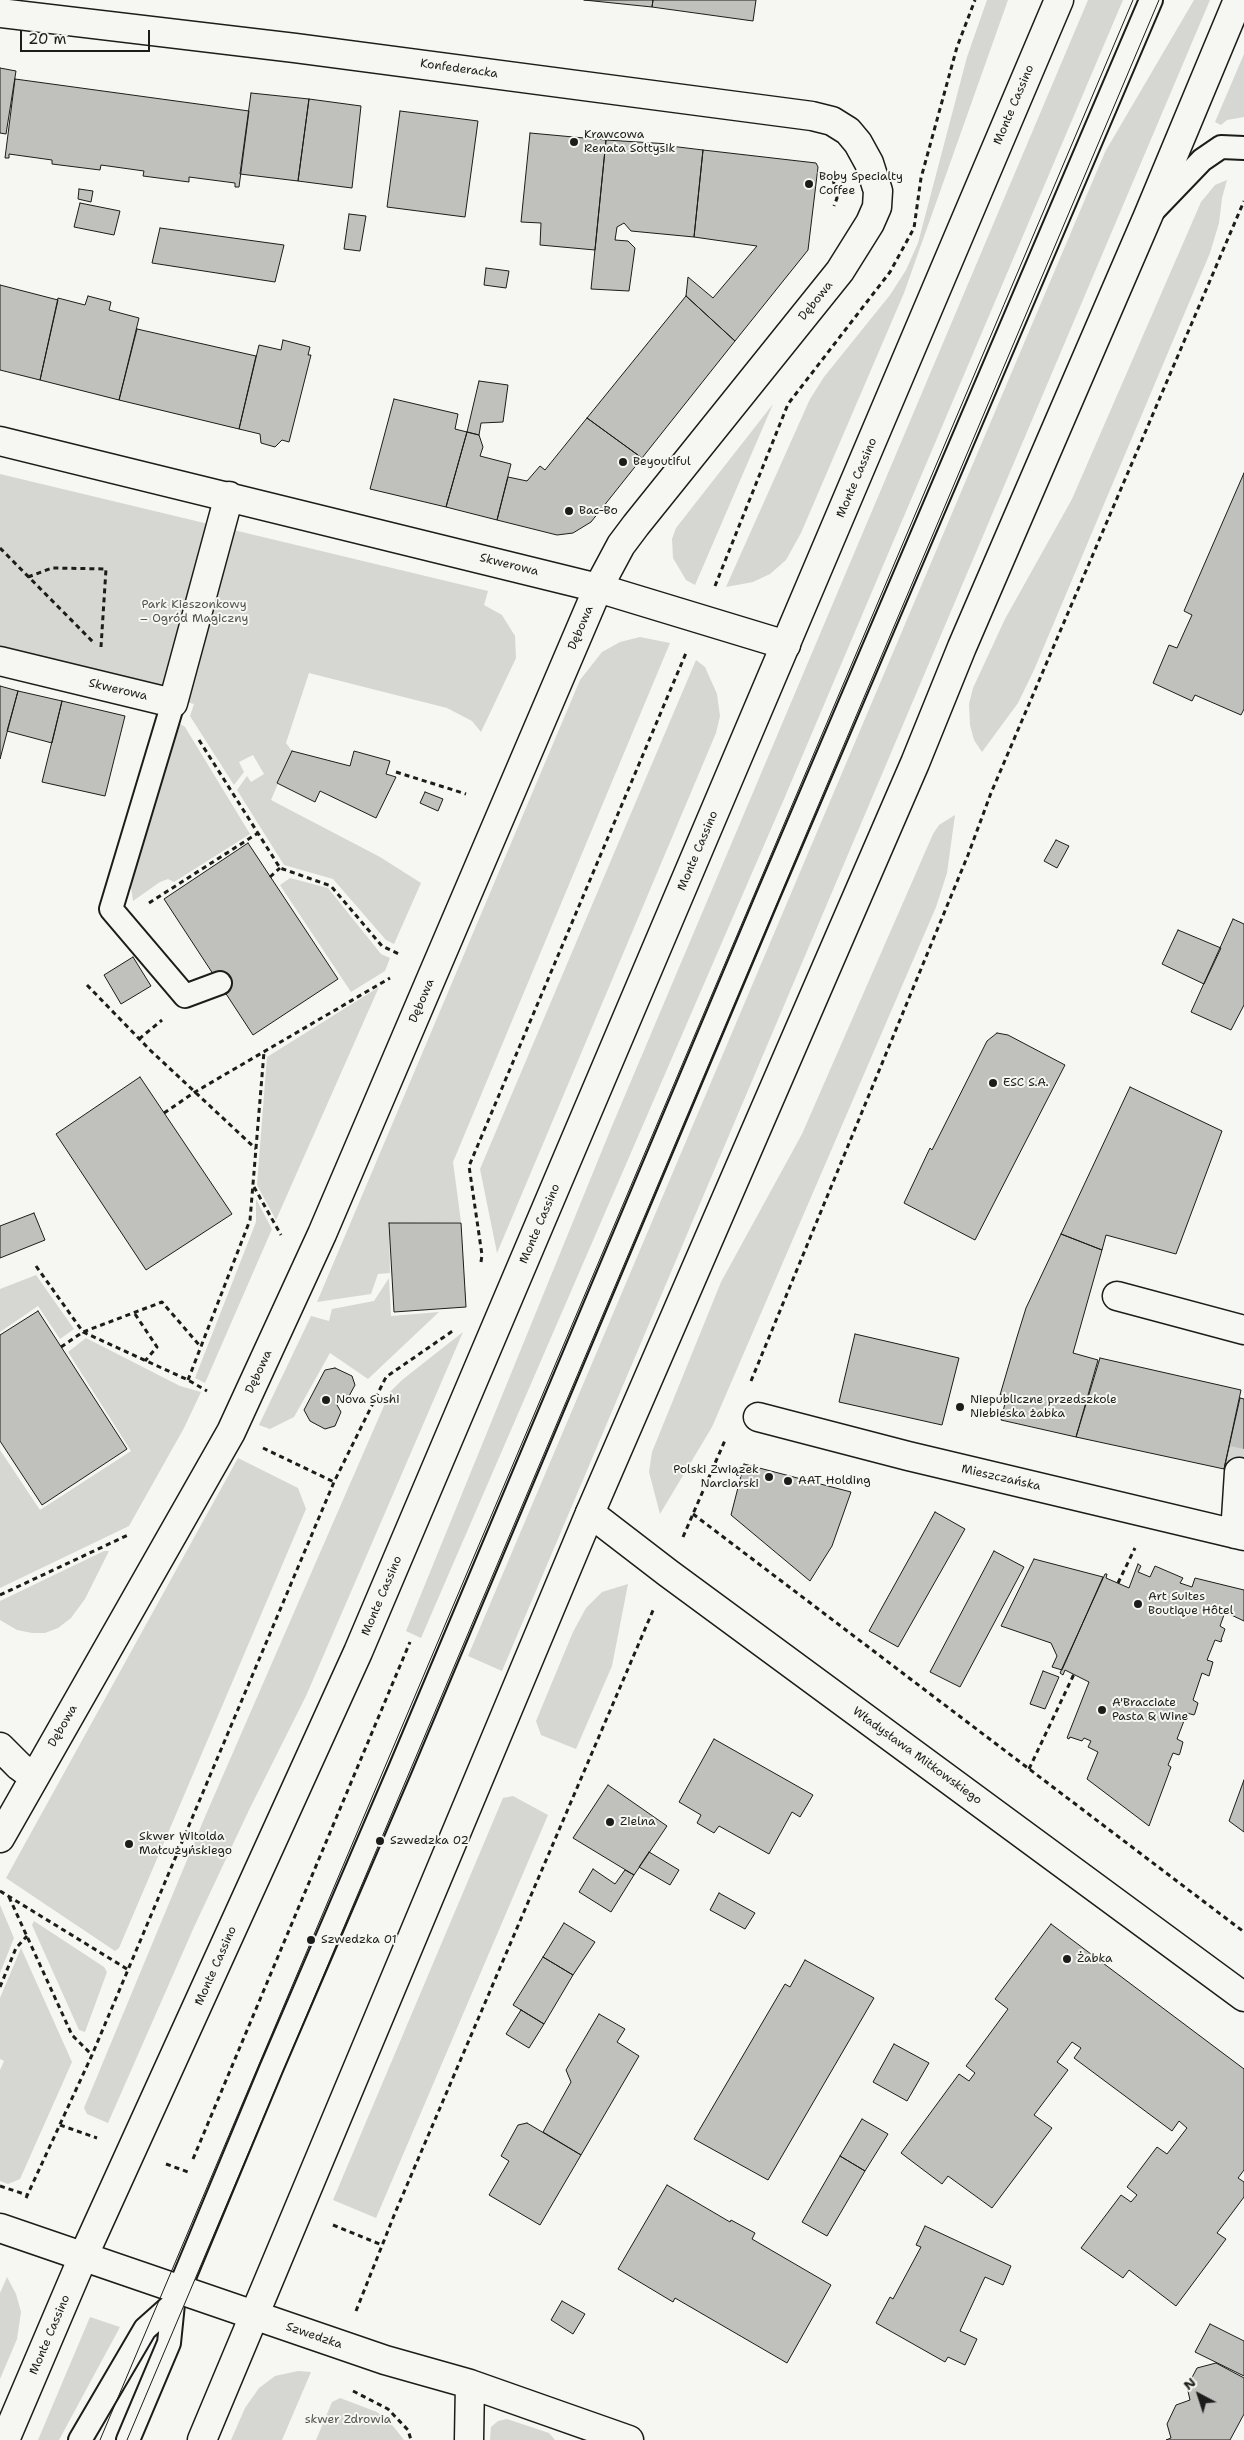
<!DOCTYPE html>
<html>
<head>
<meta charset="utf-8">
<style>
	body { margin:0 }
	#map { position:relative; width:1244px; height:2440px; overflow:hidden; background:#f6f6f2; font-family:"Shantell Sans",sans-serif }
	canvas { display:block }
	.north { position:absolute; left:1174px; top:2370px; width:50px; height:50px; -webkit-text-stroke:4px #f6f6f2; paint-order:stroke; rotate:320deg; font-size:14px; font-weight:700; line-height:20px; text-align:center; color:#1c1c1c }
	.north::after { content:''; display:block; margin:auto; width:18px; height:22px; background:#1c1c1c; clip-path:polygon(50% 0,100% 100%,50% 72%,0 100%) }
	.scale { position:absolute; left:20px; top:30px; width:130px; height:22px; box-sizing:border-box; border:2px solid #1c1c1c; border-top:0; padding-left:6px; font-size:15px; line-height:18px; white-space:nowrap; color:#1c1c1c; -webkit-text-stroke:4px #f6f6f2; paint-order:stroke }
</style>
</head>
<body>
<div id="map">
<canvas width="1244" height="2440"></canvas>
<div class="north">N</div>
<div class="scale">20 m</div>
</div>
<script>
const ctx = document.querySelector('canvas').getContext('2d');
ctx.lineJoin = 'round';
function paint(path, color) { ctx.fillStyle = color; ctx.fill(path, 'evenodd'); }
const poly = rows => new Path2D(rows.map(r => 'M' + r).join(''));
function stroke(path, color, width, dash) { ctx.strokeStyle = color; ctx.lineWidth = width; ctx.lineCap = dash ? 'butt' : 'round'; ctx.setLineDash(dash || []); ctx.stroke(path); }
function write(font, color, halo, rows, align = 'center') {
  ctx.font = font + ' "Shantell Sans",sans-serif'; ctx.lineWidth = 4; ctx.setLineDash([]); ctx.textBaseline = 'middle'; ctx.strokeStyle = halo; ctx.fillStyle = color; for (const [text, x, y, turn = 0] of rows) {
    ctx.save(); ctx.translate(x, y); ctx.rotate((+turn || 0) * Math.PI / 180); ctx.textAlign = isNaN(turn) ? turn : align; if (halo) ctx.strokeText(text, 0, 0); ctx.fillText(text, 0, 0); ctx.restore();
  }
}
const green = poly([
	[987,0,1008,0,904,293,801,533,786,560,770,574,753,582,726,587,810,399,824,377,890,295,906,270,918,243,967,57],
	[1088,0,1123,0,784,799,421,1638,406,1631,612,1126],
	[1194,0,1210,0,502,1671,468,1656,1105,152],
	[1244,54,1244,117,1227,120,1221,125,1215,122],
	[1227,180,1222,198,1219,223,1210,253,1034,670,1018,703,982,752,974,740,970,725,969,704,973,688,1005,619,1072,499,1201,202,1215,185],
	[773,404,695,585,686,580,673,558,672,539,676,528],
	[0,474,488,591,484,605,502,615,515,636,516,658,481,732,472,721,447,708,309,673,286,743,292,751,271,800,380,857,421,883,394,944,386,940,333,879,284,865,237,790,247,776,251,782,264,774,253,755,239,762,244,772,234,785,190,716,194,704,0,656],
	[640,637,670,643,453,1162,461,1222,389,1223,390,1273,378,1274,371,1294,317,1302,580,680,602,652,620,642],
	[696,660,705,667,717,694,720,716,716,733,497,1253,480,1169],
	[177,722,185,727,250,834,174,882,168,879,160,882,133,901,130,880],
	[955,815,947,873,936,907,712,1427,660,1514,649,1472,652,1452,721,1282,802,1134,933,834,939,825],
	[290,878,328,888,381,954,390,958,385,971,351,992,280,885],
	[379,987,276,1220,257,1185,267,1057],
	[256,1199,272,1229,205,1383,195,1378,256,1222],
	[36,1275,74,1329,60,1339,38,1306,0,1332,0,1289],
	[389,1278,391,1316,439,1312,368,1379,330,1353,294,1417,270,1429,259,1425,311,1316,329,1321,332,1309,374,1301],
	[463,1332,306,1696,249,1810,194,1927,108,2123,87,2114,84,2108,204,1819,390,1392,402,1380],
	[86,1338,180,1386,201,1392,184,1428,129,1526,0,1588,0,1450,40,1510,131,1451,68,1352],
	[238,1458,298,1488,306,1509,119,1948,115,1951,6,1878],
	[104,1551,109,1551,85,1599,71,1618,58,1628,45,1633,32,1633,17,1630,0,1620,0,1601],
	[628,1584,612,1666,576,1749,541,1735,536,1721,573,1632,586,1608,602,1592],
	[513,1796,548,1815,376,2218,333,2200,503,1798],
	[0,1905,14,1938,0,1973],
	[34,1921,104,1967,107,1972,85,2032,79,2030,32,1925],
	[21,1948,72,2062,20,2179,8,2184,0,2181,0,2070,4,2061,0,2059,0,1998],
	[7,2277,16,2294,21,2312,17,2339,0,2379,0,2293],
	[90,2317,120,2327,59,2440,38,2440],
	[298,2371,311,2372,282,2440,231,2440,245,2408,259,2388,275,2376],
	[340,2398,377,2412,393,2426,404,2440,316,2440,332,2402],
	[507,2419,549,2433,555,2440,490,2440,491,2427,498,2421]
]);
const building = poly([
	[584,0,653,0,652,7,584,0],
	[653,0,756,0,753,21,652,7,653,0],
	[0,68,16,71,6,134,0,133,0,68],
	[15,79,249,111,239,187,235,187,235,183,189,177,189,182,143,176,144,171,101,165,100,170,52,164,52,160,9,154,9,158,5,158,15,79],
	[251,93,309,99,298,181,240,174,251,93],
	[309,99,361,106,352,188,298,181,309,99],
	[400,111,478,121,465,217,387,207,400,111],
	[530,133,606,140,595,250,540,245,541,223,521,222,530,133],
	[606,140,670,144,670,146,703,150,694,237,631,231,624,223,617,227,615,240,628,241,635,248,629,291,591,289,606,140],
	[703,150,816,163,818,167,808,250,735,341,686,296,688,277,713,298,757,246,694,237,703,150],
	[79,189,93,191,91,202,78,199,79,189],
	[80,203,120,211,114,235,74,227,80,203],
	[349,214,366,216,360,251,344,249,349,214],
	[160,228,284,245,275,282,152,263,160,228],
	[486,268,509,271,506,288,484,285,486,268],
	[0,285,58,300,40,380,0,370,0,285],
	[88,296,111,302,109,310,139,318,119,400,40,380,58,298,85,305,88,296],
	[686,296,735,341,642,458,587,418,686,296],
	[137,329,256,356,239,429,119,400,137,329],
	[283,340,310,347,308,355,311,355,289,442,282,440,275,447,261,443,260,434,239,429,259,345,281,350,283,340],
	[479,381,508,385,503,422,481,423,479,435,467,432,479,381],
	[394,399,458,414,455,429,467,432,446,507,370,489,394,399],
	[587,418,642,458,591,522,573,533,557,535,497,520,508,477,527,481,540,466,545,470,587,418],
	[467,432,479,435,483,447,480,456,511,464,497,520,446,507,467,432],
	[1244,473,1244,709,1241,715,1195,695,1192,701,1153,683,1169,645,1177,648,1192,615,1184,611,1244,473],
	[0,686,18,691,0,759,0,686],
	[18,691,62,701,52,743,7,731,18,691],
	[62,701,125,716,105,796,42,782,62,701],
	[292,751,350,766,354,751,390,761,386,774,396,777,376,818,320,791,315,802,277,783,292,751],
	[425,792,443,799,438,811,420,803,425,792],
	[1056,840,1069,846,1057,868,1044,861,1056,840],
	[248,843,338,979,253,1035,164,899,248,843],
	[1233,919,1244,924,1244,1005,1231,1030,1191,1012,1233,919],
	[1178,930,1221,948,1204,984,1162,964,1178,930],
	[133,957,151,986,121,1004,104,975,133,957],
	[997,1033,1008,1035,1065,1065,975,1240,904,1203,930,1148,932,1150,987,1041,997,1033],
	[140,1077,232,1214,146,1270,56,1134,140,1077],
	[1130,1087,1222,1131,1176,1254,1106,1235,1102,1250,1061,1234,1130,1087],
	[34,1213,45,1240,0,1258,0,1226,34,1213],
	[389,1223,461,1223,466,1307,394,1312,389,1223],
	[1061,1234,1102,1250,1073,1353,1098,1360,1076,1437,1001,1420,1007,1395,1000,1395,1017,1337,1026,1308,1061,1234],
	[38,1311,127,1449,42,1505,0,1441,0,1335,38,1311],
	[855,1334,959,1358,942,1425,839,1402,855,1334],
	[1100,1358,1241,1390,1224,1469,1076,1437,1100,1358],
	[335,1368,352,1376,355,1385,348,1398,338,1402,337,1405,341,1412,335,1426,325,1429,310,1421,304,1410,325,1370,335,1368],
	[1240,1398,1244,1399,1244,1474,1224,1469,1240,1398],
	[744,1464,851,1492,832,1546,810,1581,731,1515,744,1464],
	[935,1512,965,1529,898,1647,869,1631,935,1512],
	[994,1551,1024,1567,960,1687,930,1672,994,1551],
	[1034,1559,1103,1577,1062,1670,1052,1667,1057,1656,1051,1643,1001,1626,1034,1559],
	[1138,1564,1141,1566,1138,1572,1150,1577,1155,1566,1183,1578,1180,1583,1192,1587,1195,1578,1244,1590,1244,1621,1225,1612,1220,1626,1225,1629,1221,1640,1222,1640,1221,1642,1215,1640,1207,1660,1213,1662,1209,1676,1202,1673,1193,1700,1198,1703,1195,1713,1194,1715,1187,1713,1177,1739,1183,1742,1180,1753,1179,1755,1173,1753,1168,1765,1171,1767,1149,1826,1087,1779,1098,1752,1088,1747,1091,1741,1084,1738,1082,1741,1070,1737,1069,1739,1067,1738,1089,1682,1065,1670,1063,1675,1060,1673,1105,1574,1107,1574,1106,1578,1129,1588,1138,1564],
	[1043,1671,1059,1677,1045,1709,1030,1704,1043,1671],
	[714,1739,813,1795,800,1817,792,1812,769,1854,719,1826,714,1833,697,1823,701,1815,679,1802,714,1739],
	[1244,1780,1244,1832,1229,1821,1244,1780],
	[608,1785,667,1826,634,1875,573,1838,608,1785],
	[649,1852,679,1870,670,1885,639,1867,649,1852],
	[593,1869,615,1884,625,1870,634,1875,611,1912,579,1892,593,1869],
	[719,1893,755,1913,745,1929,710,1910,719,1893],
	[564,1923,595,1942,573,1975,543,1957,564,1923],
	[1051,1924,1244,2069,1244,2170,1238,2178,1244,2182,1244,2197,1217,2233,1226,2239,1176,2306,1129,2270,1123,2278,1081,2248,1121,2195,1131,2202,1137,2195,1127,2187,1157,2147,1167,2154,1187,2128,1179,2121,1172,2131,1074,2058,1081,2048,1072,2042,1057,2062,1068,2070,1034,2115,1052,2128,992,2208,948,2176,942,2184,901,2153,959,2074,969,2081,975,2073,966,2066,1008,2009,995,1999,1051,1924],
	[543,1957,573,1975,544,2024,513,2005,543,1957],
	[805,1960,874,1998,768,2180,694,2139,785,1984,790,1987,805,1960],
	[521,2010,544,2024,529,2048,506,2034,521,2010],
	[599,2014,625,2029,617,2042,639,2056,581,2155,543,2132,571,2082,566,2070,599,2014],
	[894,2044,929,2063,907,2101,873,2082,894,2044],
	[862,2119,888,2134,865,2171,840,2156,862,2119],
	[527,2123,581,2155,540,2225,489,2195,509,2161,501,2156,518,2125,527,2123],
	[840,2156,865,2171,827,2236,802,2222,840,2156],
	[667,2185,730,2222,731,2220,755,2233,752,2239,831,2285,787,2363,675,2298,673,2302,618,2269,667,2185],
	[925,2226,1011,2266,1003,2285,985,2277,960,2331,977,2339,965,2365,948,2357,945,2362,876,2323,890,2297,893,2299,921,2247,916,2245,925,2226],
	[562,2301,585,2314,573,2334,551,2320,562,2301],
	[1210,2324,1244,2341,1244,2376,1195,2352,1210,2324],
	[1216,2363,1244,2378,1244,2414,1230,2440,1166,2440,1171,2438,1167,2424,1176,2405,1190,2400,1187,2387,1197,2368,1216,2363]
]);
const minorTunnel = poly([
	[1239,1472,1244,1449]
]);
const path = poly([
	[833,179,837,198,834,206],
	[0,548,95,644],
	[28,577,52,568,106,569,101,647],
	[715,586,788,404,890,272,914,228,921,178,957,47,975,0],
	[199,740,280,868,331,886,382,946,399,954],
	[396,772,466,794],
	[270,877,280,868],
	[149,903,258,833],
	[87,985,150,1050,256,1149],
	[139,1039,162,1020],
	[164,1113,195,1092,390,978],
	[254,1187,281,1235],
	[481,1262,482,1255,469,1166,686,653],
	[36,1266,83,1332,188,1380,207,1391],
	[135,1314,157,1347,145,1361],
	[61,1347,83,1332,162,1302,200,1346],
	[188,1380,250,1220,264,1052],
	[751,1381,968,855,991,793,1244,201],
	[263,1448,334,1482],
	[693,1514,1244,1932],
	[683,1537,726,1438],
	[1118,1583,1135,1548],
	[0,1595,128,1535],
	[1029,1769,1074,1674],
	[0,1891,127,1969],
	[9,1897,72,2035,92,2055],
	[0,1987,16,1948,27,1936],
	[60,2125,97,2138],
	[193,2159,410,1642],
	[166,2164,191,2173],
	[0,2186,27,2195],
	[26,2198,92,2055,334,1482,386,1377,454,1330],
	[333,2225,382,2245],
	[356,2311,395,2213,654,1608],
	[353,2391,388,2409,408,2430,411,2440]
]);
const service = poly([
	[1154,210,1202,160,1221,147,1244,148],
	[173,703,111,909,185,996,220,983],
	[80,2440,145,2329,173,2304],
	[128,2440,169,2343,173,2304,271,2069,400,1769,768,896,1151,0]
]);
const minor = poly([
	[0,13,295,48,812,116,832,121,848,131,858,143,869,163,878,191,877,207,870,223,840,271,636,525,621,545,598,588,322,1234,231,1432,0,1838],
	[0,441,598,588,786,645],
	[0,661,173,703,229,496],
	[1117,1296,1244,1330],
	[758,1417,908,1456,1244,1536],
	[590,1513,668,1573,1244,1997],
	[1235,1534,1239,1472],
	[0,1747,19,1766,34,1777],
	[0,2228,385,2360,470,2384,629,2440],
	[469,2440,470,2384]
]);
const secondary = poly([
	[5,2440,83,2257,358,1652,1059,0],
	[202,2440,590,1513,915,763,962,647,1148,216,1238,0]
]);
const tram = poly([
	[100,2440,1133,0],
	[127,2440,1159,0]
]);
const markers = [
	[574,142,5,"#1c1c1c"],
	[809,184,5,"#1c1c1c"],
	[623,462,5,"#1c1c1c"],
	[569,511,5,"#1c1c1c"],
	[993,1083,5,"#1c1c1c"],
	[326,1400,5,"#1c1c1c"],
	[960,1407,5,"#1c1c1c"],
	[769,1477,5,"#1c1c1c"],
	[788,1481,5,"#1c1c1c"],
	[1138,1604,5,"#1c1c1c"],
	[1102,1710,5,"#1c1c1c"],
	[610,1822,5,"#1c1c1c"],
	[380,1841,5,"#1c1c1c"],
	[129,1844,5,"#1c1c1c"],
	[311,1940,5,"#1c1c1c"],
	[1067,1959,5,"#1c1c1c"]
];
const streetNames = [
	["Konfederacka",459,69,8],
	["Monte Cassino",1014,105,-67],
	["Dębowa",816,301,-51],
	["Monte Cassino",857,478,-67],
	["Skwerowa",509,565,14],
	["Dębowa",581,628,-67],
	["Skwerowa",118,690,13],
	["Monte Cassino",698,851,-67],
	["Dębowa",422,1001,-67],
	["Monte Cassino",540,1224,-67],
	["Dębowa",259,1372,-65],
	["Mieszczańska",1001,1478,13],
	["Monte Cassino",382,1596,-67],
	["Dębowa",63,1726,-60],
	["Władysława Mitkowskiego",917,1756,36],
	["Monte Cassino",216,1966,-66],
	["Monte Cassino",50,2335,-67],
	["Szwedzka",314,2336,19]
];
const poiNames = [
	["Krawcowa",584,135],
	["Renata Sołtysik",584,149],
	["Boby Specialty",819,177],
	["Coffee",819,191],
	["Beyoutiful",633,462],
	["Bac-Bo",579,511],
	["ESC S.A.",1003,1083],
	["Nova Sushi",336,1400],
	["Niepubliczne przedszkole",970,1400],
	["Niebieska żabka",970,1414],
	["Polski Związek",759,1470,"right"],
	["Narciarski",759,1484,"right"],
	["AAT Holding",798,1481],
	["Art Suites",1148,1597],
	["Boutique Hôtel",1148,1611],
	["A'Bracciate",1112,1703],
	["Pasta & Wine",1112,1717],
	["Zielna",620,1822],
	["Skwer Witolda",139,1837],
	["Małcużyńskiego",139,1851],
	["Szwedzka 02",390,1841],
	["Szwedzka 01",321,1940],
	["Żabka",1077,1959]
];
const parkNames = [
	["Park Kieszonkowy",194,605],
	["– Ogród Magiczny",194,619],
	["skwer Zdrowia",348,2420]
];
paint(green, '#d6d6d2');
paint(building, '#c0c0bd');
stroke(building, '#1c1c1c', 1);
stroke(minorTunnel, '#d5d5d2', 28, [28, 14]);
stroke(service, '#1c1c1c', 26);
stroke(minor, '#1c1c1c', 31);
stroke(secondary, '#1c1c1c', 31);
stroke(path, '#1c1c1c', 3, [5, 4]);
stroke(service, '#f6f6f2', 22);
stroke(minor, '#f6f6f2', 28);
stroke(secondary, '#f6f6f2', 28);
stroke(tram, '#1c1c1c', 1);
for (const [x, y, r, color] of markers) { const dot = new Path2D(); dot.arc(x, y, r, 0, 2 * Math.PI); ctx.fillStyle = color; ctx.fill(dot); stroke(dot, '#f6f6f2', 2); }
write('12px', '#1c1c1c', '#f6f6f2', streetNames);
write('12px', '#1c1c1c', '#f6f6f2', poiNames, 'left');
write('12px', '#545453', '#f6f6f2', parkNames);
</script>
</body>
</html>
